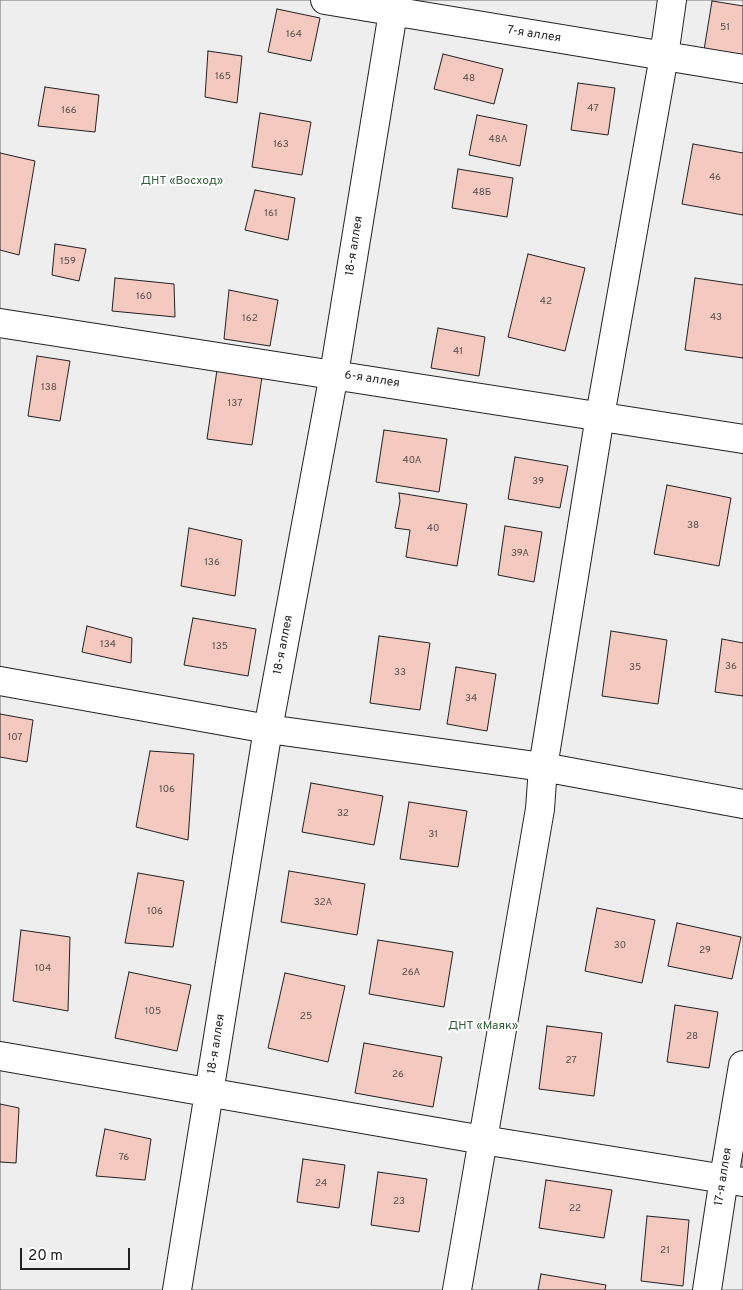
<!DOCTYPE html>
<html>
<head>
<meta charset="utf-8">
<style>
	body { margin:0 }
	#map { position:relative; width:743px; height:1290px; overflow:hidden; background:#fff; font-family:Overpass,sans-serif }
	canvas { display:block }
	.scale { position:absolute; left:20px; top:1248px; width:110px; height:22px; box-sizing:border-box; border:2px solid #222; border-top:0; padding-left:6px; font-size:15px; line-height:18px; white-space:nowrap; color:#222; -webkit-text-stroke:4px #fff; paint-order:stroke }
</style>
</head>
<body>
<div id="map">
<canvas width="743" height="1290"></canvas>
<div class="scale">20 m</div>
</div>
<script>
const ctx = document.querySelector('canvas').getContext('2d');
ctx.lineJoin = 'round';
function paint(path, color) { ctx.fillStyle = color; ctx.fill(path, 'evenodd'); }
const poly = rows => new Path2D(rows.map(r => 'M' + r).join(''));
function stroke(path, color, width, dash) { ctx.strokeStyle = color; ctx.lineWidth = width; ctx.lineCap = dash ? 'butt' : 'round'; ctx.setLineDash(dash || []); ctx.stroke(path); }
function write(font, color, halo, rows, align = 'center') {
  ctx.font = font + ' Overpass,sans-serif'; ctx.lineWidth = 4; ctx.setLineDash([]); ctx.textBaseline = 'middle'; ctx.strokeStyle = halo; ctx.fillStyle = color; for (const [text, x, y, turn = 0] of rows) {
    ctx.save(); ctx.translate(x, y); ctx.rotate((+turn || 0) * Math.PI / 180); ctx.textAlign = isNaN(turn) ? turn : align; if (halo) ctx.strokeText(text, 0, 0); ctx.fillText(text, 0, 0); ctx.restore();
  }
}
const green = poly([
	[0,0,743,0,743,1290,0,1290,0,0]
]);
const building = poly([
	[712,1,743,6,743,57,704,50,712,1],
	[277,9,320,18,311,61,268,52,277,9],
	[208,51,242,56,237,103,205,97,208,51],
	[443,54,503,69,494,104,434,89,443,54],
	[578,83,615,88,608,135,571,130,578,83],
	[45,87,99,95,95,132,38,126,45,87],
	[260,113,311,122,302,175,252,167,260,113],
	[477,115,527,125,520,166,469,155,477,115],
	[693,144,743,153,743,215,682,204,693,144],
	[0,153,35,161,19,255,0,250,0,153],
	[458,169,513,178,507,217,452,208,458,169],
	[255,190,295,198,288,240,245,230,255,190],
	[55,244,86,249,79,281,52,275,55,244],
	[528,254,585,268,565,351,508,337,528,254],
	[115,278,174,284,175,317,112,311,115,278],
	[695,278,743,285,743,358,685,350,695,278],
	[229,290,278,300,270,346,224,339,229,290],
	[438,328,485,337,479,376,431,368,438,328],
	[37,356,70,361,60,421,28,416,37,356],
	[218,363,263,370,252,445,207,439,218,363],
	[384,430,447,439,439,492,376,482,384,430],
	[515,457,568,466,560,508,508,499,515,457],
	[667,485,731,498,719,566,654,554,667,485],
	[399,493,467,504,457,566,406,557,410,530,395,528,400,501,399,493],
	[505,526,542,532,534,582,498,575,505,526],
	[189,528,242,540,235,596,181,586,189,528],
	[193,618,256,629,248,676,184,665,193,618],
	[87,626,132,638,131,663,82,652,87,626],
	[611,631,667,640,658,704,602,696,611,631],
	[379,636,430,643,420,710,370,703,379,636],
	[722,639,743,643,743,696,715,692,722,639],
	[456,667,496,674,487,731,447,724,456,667],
	[0,714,33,720,27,762,0,757,0,714],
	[150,751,194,754,188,840,136,827,150,751],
	[311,783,383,796,374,845,302,832,311,783],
	[409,802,467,811,458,867,400,859,409,802],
	[289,871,365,884,357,935,281,922,289,871],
	[138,873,184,881,173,947,125,943,138,873],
	[597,908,655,920,642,983,585,971,597,908],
	[677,923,741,937,732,979,668,966,677,923],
	[21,930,70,937,68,1011,13,1001,21,930],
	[378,940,453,952,444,1007,369,994,378,940],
	[129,972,191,985,177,1051,115,1038,129,972],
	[285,973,345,986,328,1062,268,1048,285,973],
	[675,1005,718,1012,709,1068,667,1062,675,1005],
	[547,1026,602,1033,594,1096,539,1089,547,1026],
	[364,1043,442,1057,433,1107,355,1093,364,1043],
	[0,1104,19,1108,16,1163,0,1162,0,1104],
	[105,1129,151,1139,145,1180,96,1176,105,1129],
	[303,1159,345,1165,339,1208,297,1202,303,1159],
	[378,1172,427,1179,419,1232,371,1225,378,1172],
	[546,1180,612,1190,604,1238,539,1228,546,1180],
	[647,1216,689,1220,683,1286,641,1281,647,1216],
	[541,1274,606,1285,605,1290,538,1290,541,1274]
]);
const minor = poly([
	[325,0,743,69],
	[0,323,743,439],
	[0,681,268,729,543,767,743,804],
	[0,1056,483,1140,743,1182],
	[177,1290,268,729,334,374,395,0],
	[457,1290,540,809,543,767,600,416,664,56,672,0],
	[707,1290,724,1178,743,1065]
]);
const numberNames = [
	["51",725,28],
	["164",294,35],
	["165",223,77],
	["48",469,79],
	["47",593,109],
	["166",69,111],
	["48А",498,140],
	["163",281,145],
	["46",715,178],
	["48Б",482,193],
	["161",271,214],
	["159",68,262],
	["160",144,297],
	["42",546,302],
	["43",716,318],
	["162",250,319],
	["41",458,352],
	["138",49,388],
	["137",235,404],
	["40А",412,461],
	["39",538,482],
	["38",693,526],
	["40",433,529],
	["39А",520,554],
	["136",212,563],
	["134",108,645],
	["135",220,647],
	["36",731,667],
	["35",635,668],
	["33",400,673],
	["34",471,699],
	["107",15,738],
	["106",167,790],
	["32",343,814],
	["31",433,835],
	["32А",323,903],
	["106",155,912],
	["30",620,946],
	["29",705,951],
	["104",43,969],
	["26А",411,973],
	["105",153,1012],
	["25",306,1017],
	["28",692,1037],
	["27",571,1061],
	["26",398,1075],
	["76",124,1158],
	["24",321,1184],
	["23",399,1202],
	["22",575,1209],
	["21",665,1251]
];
const streetNames = [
	["7-я аллея",534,35,9],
	["18-я аллея",355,246,-81],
	["6-я аллея",372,380,9],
	["18-я аллея",284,645,-79],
	["18-я аллея",217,1044,-81],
	["17-я аллея",724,1177,-81]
];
const parkNames = [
	["ДНТ «Восход»",182,182],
	["ДНТ «Маяк»",483,1027]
];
paint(green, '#eee');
stroke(green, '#6f6f6f', 1);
paint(building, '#f3c9c0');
stroke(building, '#222', 1);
stroke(minor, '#222', 30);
stroke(minor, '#fff', 28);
write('10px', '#564c4a', null, numberNames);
write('12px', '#222', '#fff', streetNames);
write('12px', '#2f5e38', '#fff', parkNames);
</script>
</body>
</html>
